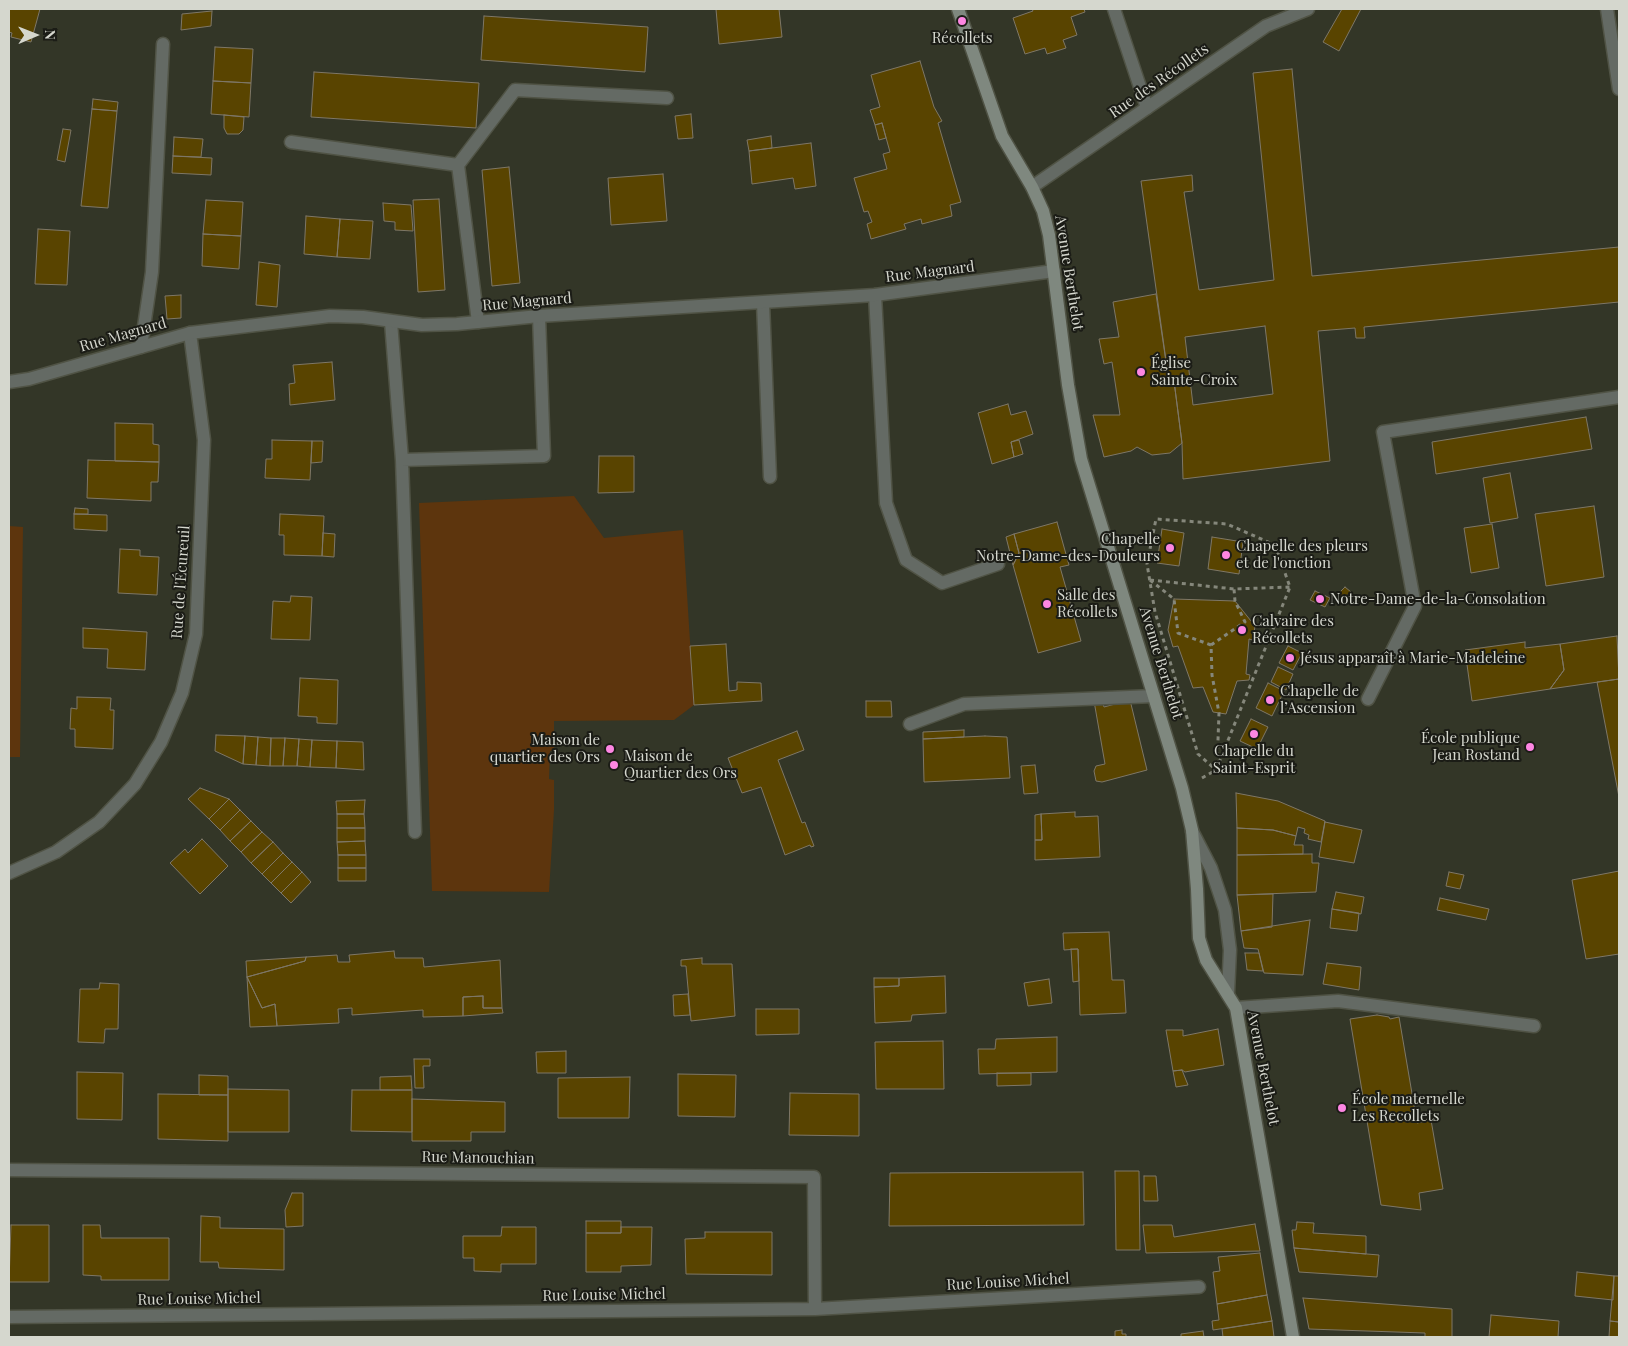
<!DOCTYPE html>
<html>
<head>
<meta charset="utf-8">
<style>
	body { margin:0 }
	#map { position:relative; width:1628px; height:1346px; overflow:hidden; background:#333627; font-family:"Playfair Display",serif }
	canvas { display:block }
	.frame { position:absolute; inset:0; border:10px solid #d5d7ce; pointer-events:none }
	.north { position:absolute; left:10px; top:10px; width:50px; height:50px; -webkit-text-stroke:4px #1b1c16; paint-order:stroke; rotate:89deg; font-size:14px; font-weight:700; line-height:20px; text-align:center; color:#d5d7ce }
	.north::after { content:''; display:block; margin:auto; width:18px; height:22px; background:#d5d7ce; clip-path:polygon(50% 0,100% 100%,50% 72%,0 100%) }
</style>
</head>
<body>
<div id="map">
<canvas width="1628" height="1346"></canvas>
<div class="frame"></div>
<div class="north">N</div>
</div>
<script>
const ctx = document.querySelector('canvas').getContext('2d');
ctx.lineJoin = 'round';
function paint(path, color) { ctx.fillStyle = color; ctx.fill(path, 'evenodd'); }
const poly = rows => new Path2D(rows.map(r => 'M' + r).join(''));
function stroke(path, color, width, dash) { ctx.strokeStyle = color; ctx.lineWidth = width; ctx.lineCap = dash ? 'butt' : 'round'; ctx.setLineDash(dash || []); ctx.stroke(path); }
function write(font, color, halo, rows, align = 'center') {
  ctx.font = font + ' "Playfair Display",serif'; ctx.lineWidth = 4; ctx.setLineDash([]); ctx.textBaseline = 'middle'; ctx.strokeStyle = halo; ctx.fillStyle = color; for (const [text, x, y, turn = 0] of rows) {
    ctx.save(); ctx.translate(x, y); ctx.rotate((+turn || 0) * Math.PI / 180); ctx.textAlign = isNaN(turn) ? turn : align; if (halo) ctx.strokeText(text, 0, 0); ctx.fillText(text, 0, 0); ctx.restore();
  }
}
const green = poly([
	[574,496,604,538,683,530,694,705,674,720,554,721,554,750,550,751,549,779,554,780,554,810,549,892,432,891,419,503],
	[9,526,23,527,20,757,9,757]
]);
const building = poly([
	[9,9,40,9,31,42,11,37,12,33,9,32,9,9],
	[716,9,779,9,782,37,719,44,716,9],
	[1032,9,1084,9,1085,12,1071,17,1077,35,1063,40,1066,48,1047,54,1045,48,1025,54,1013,18,1033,11,1032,9],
	[1342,9,1361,9,1339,51,1323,42,1342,9],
	[212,11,211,26,181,30,182,14,212,11],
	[484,16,648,27,645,72,481,60,484,16],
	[215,47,253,49,251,83,213,81,215,47],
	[920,61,934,107,942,121,938,123,961,202,950,205,952,216,922,224,921,219,904,224,906,229,871,239,867,224,872,222,868,211,864,212,854,178,887,169,883,154,890,152,882,123,875,125,870,110,880,107,871,75,920,61],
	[1292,69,1312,276,1619,247,1619,302,1364,327,1365,338,1356,338,1355,328,1318,331,1330,461,1183,479,1182,443,1174,381,1169,382,1141,181,1192,175,1193,191,1184,192,1199,290,1274,280,1253,73,1292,69],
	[1265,326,1273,394,1193,405,1185,337,1265,326],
	[314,72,479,83,476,128,311,117,314,72],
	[213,81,251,83,249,117,211,114,213,81],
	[93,99,118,102,117,111,92,109,93,99],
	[92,109,117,111,108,208,81,206,92,109],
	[691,114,693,138,678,139,675,116,691,114],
	[224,115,244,117,243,130,239,134,227,134,224,128,224,115],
	[882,123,886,138,879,140,875,125,882,123],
	[63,129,71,130,65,162,57,160,63,129],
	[771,136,772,148,749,151,747,140,771,136],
	[174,137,203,139,201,157,173,156,174,137],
	[811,143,816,186,795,189,793,178,752,184,749,151,811,143],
	[173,156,212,158,211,175,172,173,173,156],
	[509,167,520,283,492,286,482,170,509,167],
	[663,174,667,221,611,225,608,178,663,174],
	[439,199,445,290,418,292,413,200,439,199],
	[206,200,243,202,241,236,203,234,206,200],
	[383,203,411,205,413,231,395,230,395,222,384,221,383,203],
	[306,216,340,219,337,257,304,254,306,216],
	[340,219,373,221,370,259,337,257,340,219],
	[38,229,70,231,67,285,35,284,38,229],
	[203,234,241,236,239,269,202,266,203,234],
	[259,262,280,265,277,307,256,305,259,262],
	[1156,294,1169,382,1174,381,1182,443,1170,453,1152,455,1137,447,1131,451,1104,457,1093,415,1120,415,1112,362,1104,364,1099,339,1119,337,1113,302,1156,294],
	[181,295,181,318,167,319,165,296,181,295],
	[332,362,335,400,290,405,289,384,295,383,293,365,332,362],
	[1008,404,1011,415,1026,411,1033,434,1011,442,1014,457,992,464,978,413,1008,404],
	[1586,417,1592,449,1436,474,1432,442,1586,417],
	[115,423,153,424,153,444,159,445,159,462,115,461,115,423],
	[272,440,312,441,310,480,265,478,266,459,272,459,272,440],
	[1019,440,1023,454,1014,457,1011,442,1019,440],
	[312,441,323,441,322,462,311,463,312,441],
	[599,456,634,456,634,492,598,493,599,456],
	[88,460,159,462,158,482,151,482,151,501,87,498,88,460],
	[1510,473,1518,518,1490,523,1483,478,1510,473],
	[1594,506,1604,577,1546,586,1535,514,1594,506],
	[75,508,88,509,88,514,74,514,75,508],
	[74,514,107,515,107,531,74,529,74,514],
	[280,514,324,516,322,556,284,555,284,535,279,535,280,514],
	[1057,522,1069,565,1060,567,1081,641,1038,653,1013,565,1019,553,1014,534,1057,522],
	[1492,524,1499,568,1471,573,1464,528,1492,524],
	[1162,529,1184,533,1179,566,1157,563,1162,529],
	[323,533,335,534,334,557,322,556,323,533],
	[1014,534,1019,553,1013,565,1006,537,1014,534],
	[1212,537,1243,542,1239,574,1208,569,1212,537],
	[120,549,140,550,140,556,159,557,157,595,118,593,120,549],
	[1345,587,1351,592,1343,599,1338,594,1345,587],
	[1315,591,1330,598,1325,607,1310,600,1315,591],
	[291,596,312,597,310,640,271,639,273,601,290,602,291,596],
	[1174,599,1235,601,1255,626,1253,640,1249,639,1246,674,1250,675,1249,680,1237,681,1226,714,1213,712,1203,687,1193,688,1178,646,1173,647,1168,630,1174,599],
	[83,628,147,632,145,670,107,668,108,649,83,648,83,628],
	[1617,636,1619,679,1550,689,1564,670,1560,644,1617,636],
	[1525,642,1525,648,1560,644,1564,670,1550,689,1472,701,1465,650,1525,642],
	[726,644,729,691,737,690,737,682,761,683,762,701,694,705,690,646,726,644],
	[1288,646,1302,653,1293,670,1279,663,1288,646],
	[1278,667,1293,674,1286,690,1271,682,1278,667],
	[300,678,338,680,337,724,317,723,317,717,298,716,300,678],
	[1619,679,1619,797,1597,682,1619,679],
	[1268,683,1284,691,1272,716,1256,708,1268,683],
	[77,697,111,698,110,710,114,710,113,749,75,747,75,729,70,729,71,708,77,709,77,697],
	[1102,700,1104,707,1130,700,1147,770,1102,782,1096,781,1094,771,1096,766,1105,764,1094,701,1102,700],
	[866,701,891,701,892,717,866,717,866,701],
	[1251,719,1268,727,1257,749,1240,741,1251,719],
	[964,730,964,737,923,739,923,732,964,730],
	[797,731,804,750,778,760,802,823,805,822,814,846,811,847,810,845,785,855,761,787,742,793,728,758,797,731],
	[216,735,245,736,243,764,215,751,216,735],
	[245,736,258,737,256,765,243,764,245,736],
	[985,736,1007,737,1010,778,924,782,923,739,985,736],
	[258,737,271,738,270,766,256,765,258,737],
	[271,738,285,738,283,766,270,766,271,738],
	[285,738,299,739,297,766,283,766,285,738],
	[299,739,312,740,310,767,297,766,299,739],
	[312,740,337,741,336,768,310,767,312,740],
	[337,741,363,742,364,770,336,768,337,741],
	[1035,765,1038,793,1024,794,1021,766,1035,765],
	[200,788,229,799,209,819,188,799,200,788],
	[1236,793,1278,801,1325,821,1321,842,1308,839,1309,835,1304,833,1305,829,1298,827,1296,836,1273,830,1237,828,1236,793],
	[229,799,240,810,220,830,209,819,229,799],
	[365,800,364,814,337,814,336,801,365,800],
	[240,810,251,821,230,841,220,830,240,810],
	[1075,812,1075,817,1098,816,1100,857,1035,860,1035,840,1042,840,1041,814,1075,812],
	[337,814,364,814,365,828,337,828,337,814],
	[1041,814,1042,840,1035,840,1035,815,1041,814],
	[251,821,262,832,241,852,230,841,251,821],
	[1325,822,1362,830,1354,863,1319,857,1325,822],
	[337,828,365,828,365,841,337,842,337,828],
	[1237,828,1273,830,1296,836,1294,845,1303,845,1303,854,1237,855,1237,828],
	[262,832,273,842,251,863,241,852,262,832],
	[202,839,228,866,200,894,170,863,185,849,188,853,202,839],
	[365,841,366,855,338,855,337,842,365,841],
	[273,842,283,853,262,874,251,863,273,842],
	[283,853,292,862,271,883,262,874,283,853],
	[1312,854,1312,863,1319,863,1316,892,1237,895,1237,855,1312,854],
	[338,855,366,855,366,868,338,868,338,855],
	[292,862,302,872,281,893,271,883,292,862],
	[338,868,366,868,366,881,338,881,338,868],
	[1619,871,1619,954,1586,959,1572,880,1619,871],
	[302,872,311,882,291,903,281,893,302,872],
	[1449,872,1464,875,1460,889,1446,886,1449,872],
	[1336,892,1364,897,1361,914,1332,909,1336,892],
	[1273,894,1272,927,1241,931,1237,895,1273,894],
	[1440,898,1489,909,1486,920,1437,910,1440,898],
	[1332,909,1359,913,1357,931,1330,928,1332,909],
	[1310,920,1303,975,1264,973,1258,949,1244,948,1241,931,1310,920],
	[1109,932,1112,980,1124,980,1126,1013,1080,1015,1078,949,1064,950,1063,933,1109,932],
	[1071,949,1078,949,1079,981,1073,982,1071,949],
	[394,951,395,958,423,958,424,967,500,960,502,1008,483,1008,483,996,463,997,463,1016,423,1017,423,1010,352,1015,352,1008,338,1009,339,1023,277,1026,275,1004,262,1008,247,977,305,961,306,957,337,955,338,962,350,962,349,955,394,951],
	[1245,953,1259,953,1263,971,1247,970,1245,953],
	[306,957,305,961,247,977,246,961,306,957],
	[702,958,702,964,732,964,735,1016,691,1021,686,966,681,966,681,960,702,958],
	[1327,963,1361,967,1359,990,1323,984,1327,963],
	[945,976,946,1013,912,1015,911,1021,875,1023,874,987,899,986,899,978,945,976],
	[247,977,262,1008,275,1004,277,1026,250,1027,247,977],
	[874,978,899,978,899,986,874,987,874,978],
	[1049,979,1052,1003,1028,1006,1024,983,1049,979],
	[100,983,119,984,118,1029,105,1029,104,1043,78,1042,80,989,99,989,100,983],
	[688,994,690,1015,674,1016,673,995,688,994],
	[483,996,483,1008,502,1008,503,1013,463,1016,463,997,483,996],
	[756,1009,799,1009,799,1034,756,1035,756,1009],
	[1377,1015,1389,1017,1390,1019,1399,1017,1417,1123,1431,1120,1443,1189,1419,1193,1421,1210,1381,1205,1350,1019,1377,1015],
	[1218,1029,1224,1065,1185,1072,1182,1070,1173,1071,1166,1030,1183,1030,1183,1036,1218,1029],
	[1057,1037,1057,1072,979,1074,978,1049,995,1049,996,1039,1057,1037],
	[943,1041,944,1089,876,1089,875,1042,943,1041],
	[566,1051,566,1073,537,1073,536,1052,566,1051],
	[414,1059,430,1059,430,1066,423,1066,424,1088,415,1088,414,1059],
	[1182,1070,1188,1085,1176,1087,1173,1071,1182,1070],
	[77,1072,123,1073,122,1120,77,1119,77,1072],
	[997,1073,1031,1073,1031,1085,997,1086,997,1073],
	[678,1074,736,1075,735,1117,678,1116,678,1074],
	[199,1075,228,1076,228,1095,199,1095,199,1075],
	[411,1076,412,1090,380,1090,380,1077,411,1076],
	[630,1077,629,1118,558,1118,558,1078,630,1077],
	[228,1089,289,1090,289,1132,228,1132,228,1089],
	[352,1090,412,1090,412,1132,351,1131,352,1090],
	[790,1093,859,1094,859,1136,789,1135,790,1093],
	[158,1094,228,1095,228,1141,158,1139,158,1094],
	[412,1099,505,1102,505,1132,471,1132,471,1141,412,1141,412,1099],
	[1115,1171,1139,1171,1140,1250,1116,1250,1115,1171],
	[1083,1172,1084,1225,889,1226,890,1173,1083,1172],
	[1144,1176,1156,1176,1158,1201,1144,1201,1144,1176],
	[292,1193,303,1193,303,1226,286,1227,285,1210,292,1193],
	[201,1216,220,1217,220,1228,284,1229,284,1270,219,1268,218,1262,200,1262,201,1216],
	[586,1221,621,1221,621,1233,586,1233,586,1221],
	[1297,1222,1314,1223,1313,1233,1366,1236,1366,1254,1294,1248,1292,1230,1296,1230,1297,1222],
	[1255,1224,1260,1251,1146,1253,1143,1225,1172,1225,1174,1237,1255,1224],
	[11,1225,49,1225,49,1282,9,1282,11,1225],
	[83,1225,100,1225,101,1238,169,1238,169,1280,101,1280,101,1276,83,1275,83,1225],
	[502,1227,536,1227,536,1264,501,1264,501,1272,474,1271,474,1258,463,1258,463,1236,501,1236,502,1227],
	[621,1227,652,1227,651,1265,621,1266,621,1272,586,1272,586,1233,621,1233,621,1227],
	[705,1232,772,1232,772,1275,686,1274,685,1239,705,1238,705,1232],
	[1294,1248,1379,1255,1377,1277,1299,1272,1294,1248],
	[1260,1253,1267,1295,1217,1304,1213,1272,1220,1271,1218,1257,1260,1253],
	[1577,1272,1614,1276,1613,1300,1575,1296,1577,1272],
	[1614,1276,1619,1276,1619,1322,1610,1321,1614,1276],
	[1267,1295,1272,1321,1213,1330,1212,1321,1219,1320,1217,1304,1267,1295],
	[1303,1298,1452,1309,1452,1337,1425,1337,1425,1333,1309,1329,1303,1298],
	[1491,1315,1559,1321,1558,1337,1489,1337,1491,1315],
	[1272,1321,1274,1337,1223,1337,1222,1329,1272,1321],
	[1610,1321,1619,1322,1619,1337,1609,1337,1610,1321],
	[1122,1330,1122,1334,1126,1334,1126,1337,1115,1337,1115,1331,1122,1330],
	[1203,1331,1204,1337,1181,1337,1181,1334,1203,1331]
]);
const path = poly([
	[1150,580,1174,599,1178,633,1211,645,1212,675,1219,713,1217,767],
	[1150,580,1234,589,1290,587],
	[1211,645,1245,622,1235,601,1234,589],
	[1202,778,1216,770,1290,587,1275,545,1227,524,1156,519,1147,564,1155,612,1198,754,1216,770]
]);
const service = poly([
	[1114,9,1147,108],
	[291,142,458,165,478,322],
	[458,165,515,90,667,98],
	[875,295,886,503,906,560,942,583,998,564],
	[763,303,770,477],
	[391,322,402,460,415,832],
	[141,347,152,272,163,44],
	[402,460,544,456,539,316],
	[910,724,964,704,1154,696],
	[1192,831,1211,868,1225,910,1230,950,1228,993],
	[1236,1008,1338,1001,1534,1026]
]);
const minor = poly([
	[1607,9,1619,89],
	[1032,187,1266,26,1308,9],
	[1368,699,1415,606,1383,432,1619,397],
	[9,873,56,852,99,822,135,784,161,742,182,693,196,634,204,440,190,333],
	[9,1170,814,1177,815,1309],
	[9,1317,815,1309,1199,1287]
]);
const tertiary = poly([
	[9,382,29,379,190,333,330,316,363,317,422,325,457,324,539,316,875,295,1054,271]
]);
const secondary = poly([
	[958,9,1002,136,1032,187,1043,211,1049,235,1068,385,1081,459,1182,788,1192,830,1197,889,1199,938,1206,960,1236,1008,1293,1337]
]);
const markers = [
	[962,21,5,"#fd86e2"],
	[1141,372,5,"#fd86e2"],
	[1170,548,5,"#fd86e2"],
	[1226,555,5,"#fd86e2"],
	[1320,599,5,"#fd86e2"],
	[1047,604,5,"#fd86e2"],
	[1242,630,5,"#fd86e2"],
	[1290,658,5,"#fd86e2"],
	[1270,700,5,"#fd86e2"],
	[1254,734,5,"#fd86e2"],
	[1530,747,5,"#fd86e2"],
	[610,749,5,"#fd86e2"],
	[614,765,5,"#fd86e2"],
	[1342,1108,5,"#fd86e2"]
];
const poiNames = [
	["Récollets",962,38,"center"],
	["Église",1151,363],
	["Sainte-Croix",1151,380],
	["Chapelle",1160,539,"right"],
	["Notre-Dame-des-Douleurs",1160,556,"right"],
	["Chapelle des pleurs",1236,546],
	["et de l'onction",1236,563],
	["Salle des",1057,595],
	["Récollets",1057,612],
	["Notre-Dame-de-la-Consolation",1330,599],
	["Calvaire des",1252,621],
	["Récollets",1252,638],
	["Jésus apparaît à Marie-Madeleine",1300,658],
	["Chapelle de",1280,691],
	["l’Ascension",1280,708],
	["École publique",1520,738,"right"],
	["Jean Rostand",1520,755,"right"],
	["Maison de",600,740,"right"],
	["quartier des Ors",600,757,"right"],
	["Chapelle du",1254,751,"center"],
	["Saint-Esprit",1254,768,"center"],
	["Maison de",624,756],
	["Quartier des Ors",624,773],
	["École maternelle",1352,1099],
	["Les Recollets",1352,1116]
];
const streetNames = [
	["Rue des Récollets",1159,81,-35],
	["Rue Magnard",930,272,-7],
	["Avenue Berthelot",1069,273,81],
	["Rue Magnard",527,302,-5],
	["Rue Magnard",123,335,-16],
	["Rue de l'Écureuil",181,582,-86],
	["Avenue Berthelot",1161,663,73],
	["Avenue Berthelot",1263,1068,79],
	["Rue Manouchian",478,1158,1],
	["Rue Louise Michel",1008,1282,-3],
	["Rue Louise Michel",604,1295,-1],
	["Rue Louise Michel",199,1299,-1]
];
paint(green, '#5d350d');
paint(building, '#594400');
stroke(building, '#7e7767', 1);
stroke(service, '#505345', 15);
stroke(minor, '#505345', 15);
stroke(tertiary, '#505345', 15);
stroke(secondary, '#505345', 15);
stroke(path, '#85877b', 3, [4, 4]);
stroke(service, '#646a64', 12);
stroke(minor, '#646a64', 12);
stroke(tertiary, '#646a64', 12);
stroke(secondary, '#7f887f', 12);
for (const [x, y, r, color] of markers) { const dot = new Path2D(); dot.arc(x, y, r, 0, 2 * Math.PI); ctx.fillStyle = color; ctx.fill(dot); stroke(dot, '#1b1c16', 2); }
write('15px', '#d5d7ce', '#1b1c16', poiNames, 'left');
write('15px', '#d5d7ce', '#1b1c16', streetNames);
</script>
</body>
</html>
